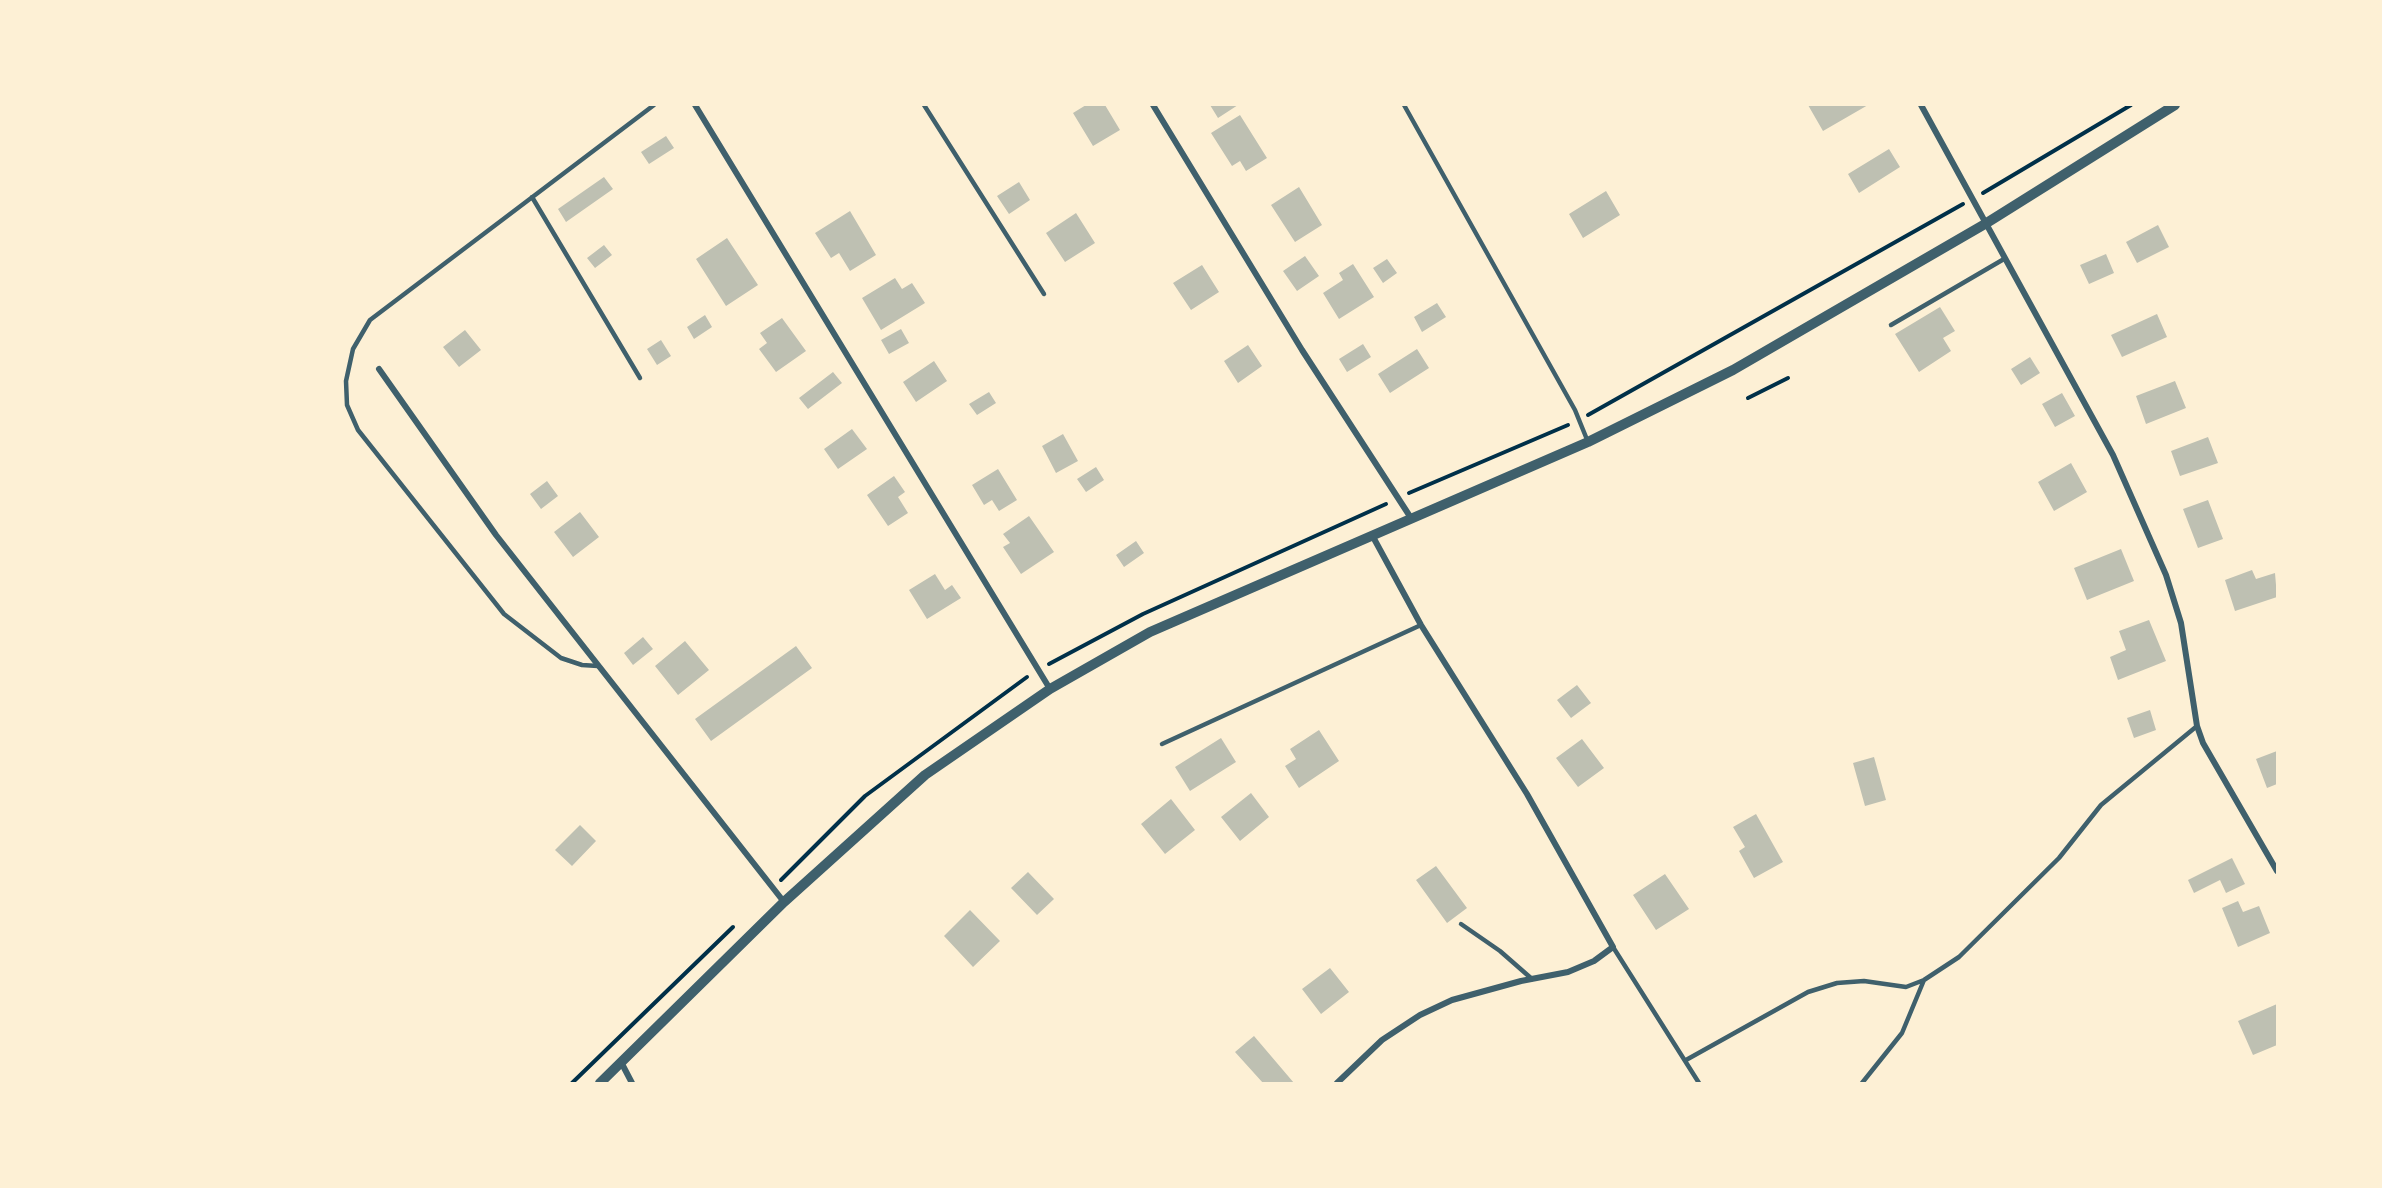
<!DOCTYPE html>
<html>
<head>
<meta charset="utf-8">
<style>
	body { margin:0 }
	#map { position:relative; width:2382px; height:1188px; overflow:hidden; background:#fdf0d5; font-family:"DM Sans",sans-serif }
	canvas { display:block }
	.frame { position:absolute; inset:0; border:106px solid #fdf0d5; pointer-events:none }
</style>
</head>
<body>
<div id="map">
<canvas width="2382" height="1188"></canvas>
<div class="frame"></div>
</div>
<script>
const ctx = document.querySelector('canvas').getContext('2d');
ctx.lineJoin = 'round';
function paint(path, color) { ctx.fillStyle = color; ctx.fill(path, 'evenodd'); }
const poly = rows => new Path2D(rows.map(r => 'M' + r).join(''));
function stroke(path, color, width, dash) { ctx.strokeStyle = color; ctx.lineWidth = width; ctx.lineCap = dash ? 'butt' : 'round'; ctx.setLineDash(dash || []); ctx.stroke(path); }
const building = poly([
	[1086,105,1105,105,1120,130,1093,146,1073,113],
	[1210,105,1238,105,1218,118],
	[1808,105,1868,105,1823,131],
	[1240,115,1267,158,1246,171,1240,161,1232,166,1211,133],
	[666,136,674,148,649,164,641,152],
	[1889,149,1900,167,1859,193,1848,174],
	[604,177,613,189,566,222,558,209],
	[1019,182,1030,200,1009,214,997,196],
	[1299,187,1322,225,1295,242,1271,205],
	[1606,191,1620,215,1583,238,1569,214],
	[850,211,876,255,850,271,839,253,831,258,815,233],
	[1076,213,1095,243,1065,262,1046,233],
	[2158,225,2169,247,2137,263,2126,242],
	[727,238,758,285,726,306,696,259],
	[604,245,612,255,595,268,587,258],
	[2106,254,2114,273,2089,284,2080,265],
	[1305,256,1319,276,1297,291,1283,271],
	[1387,259,1397,273,1383,283,1373,268],
	[1353,264,1374,297,1339,319,1323,293,1343,280,1339,273],
	[1202,265,1219,292,1191,310,1173,283],
	[895,278,902,289,912,283,925,303,881,330,862,298],
	[1437,303,1446,317,1422,332,1414,317],
	[1940,307,1955,331,1943,338,1951,351,1919,372,1895,334],
	[2157,314,2167,337,2122,357,2111,335],
	[705,315,712,327,694,339,687,327],
	[782,318,806,351,776,372,759,349,767,343,760,333],
	[901,329,909,343,889,354,881,340],
	[465,330,481,350,459,367,443,347],
	[661,340,671,356,657,365,647,349],
	[1363,344,1371,357,1347,372,1339,359],
	[1248,345,1262,366,1238,383,1224,361],
	[1417,349,1429,368,1390,393,1378,374],
	[2030,357,2040,373,2021,385,2011,369],
	[934,361,947,381,916,402,903,382],
	[833,372,842,383,808,409,799,398],
	[2175,381,2186,408,2146,424,2136,396],
	[989,392,996,403,977,415,969,404],
	[2062,393,2075,416,2055,427,2042,404],
	[852,429,867,449,838,469,824,449],
	[1063,434,1078,461,1056,473,1042,446],
	[2208,437,2218,463,2180,476,2171,451],
	[2071,463,2087,492,2054,511,2038,482],
	[1096,467,1104,480,1086,492,1077,479],
	[998,469,1017,500,999,511,992,500,984,505,972,485],
	[894,476,905,492,898,497,908,513,888,526,867,495],
	[547,481,558,496,541,509,530,494],
	[2208,500,2223,539,2198,548,2183,509],
	[580,512,599,537,573,557,554,532],
	[1029,516,1054,552,1021,574,1003,547,1010,543,1003,534],
	[1136,541,1144,553,1124,567,1116,555],
	[2121,549,2134,581,2087,600,2074,568],
	[2252,570,2256,579,2275,573,2277,597,2235,611,2225,580],
	[935,574,945,590,952,585,961,598,927,619,909,590],
	[2149,620,2166,661,2118,680,2110,657,2126,650,2119,631],
	[643,637,653,649,633,665,624,653],
	[685,641,709,670,678,695,655,666],
	[796,646,812,668,711,741,695,719],
	[1577,685,1591,703,1571,718,1557,700],
	[2150,710,2156,730,2134,738,2127,718],
	[1319,730,1339,761,1299,788,1285,766,1296,759,1290,749],
	[1221,738,1236,762,1190,791,1175,767],
	[1582,739,1604,768,1578,787,1556,758],
	[2277,751,2277,784,2267,788,2256,759],
	[1874,757,1886,800,1865,806,1853,763],
	[1251,793,1269,817,1240,841,1221,817],
	[1171,799,1195,830,1165,854,1141,824],
	[1756,814,1783,862,1754,878,1739,851,1745,847,1733,827],
	[580,825,596,841,572,866,555,850],
	[2232,858,2245,884,2226,893,2220,880,2194,893,2188,880],
	[1436,866,1467,908,1447,923,1416,880],
	[1028,872,1054,899,1037,915,1011,888],
	[1665,874,1689,909,1656,930,1633,895],
	[2238,901,2243,912,2259,906,2270,933,2238,947,2222,908],
	[970,910,1000,941,973,967,944,936],
	[1330,968,1349,992,1321,1014,1302,989],
	[2277,1004,2277,1045,2253,1055,2238,1021],
	[1254,1036,1294,1083,1263,1083,1235,1052]
]);
const path = poly([
	[1983,193,2131,105],
	[1748,398,1788,378],
	[1588,415,1963,204],
	[1409,493,1568,425],
	[1049,664,1143,614,1386,504],
	[781,880,865,796,1027,677],
	[572,1083,733,927]
]);
const service = poly([
	[924,105,1044,294],
	[1404,105,1575,410,1588,442],
	[532,197,640,378],
	[1891,325,2004,259],
	[598,666,582,665,561,658,504,614,358,430,347,405,346,381,353,349,370,320,654,105],
	[1162,744,1421,625],
	[1461,924,1500,951,1532,979],
	[1613,947,1699,1083],
	[1686,1060,1808,992,1837,983,1864,981,1906,987,1924,980,1959,957,2059,858,2101,805,2197,726],
	[1862,1083,1902,1033,1924,980]
]);
const minor = poly([
	[695,105,1050,689],
	[1153,105,1302,350,1411,518],
	[1921,105,2113,455,2166,575,2181,623,2197,726,2203,743,2277,871],
	[379,369,496,535,784,902],
	[621,1062,632,1083],
	[1337,1083,1382,1040,1420,1015,1452,1000,1521,981,1568,972,1594,961,1613,947,1527,794,1421,625,1372,535]
]);
const tertiary = poly([
	[600,1083,784,902,925,775,1050,689,1150,632,1588,442,1733,370,1985,224,2175,105]
]);
paint(building, '#bec0b2');
stroke(path, '#003049', 4);
stroke(service, '#3f606c', 4.5);
stroke(minor, '#3f606c', 6);
stroke(tertiary, '#3f606c', 10);
</script>
</body>
</html>
